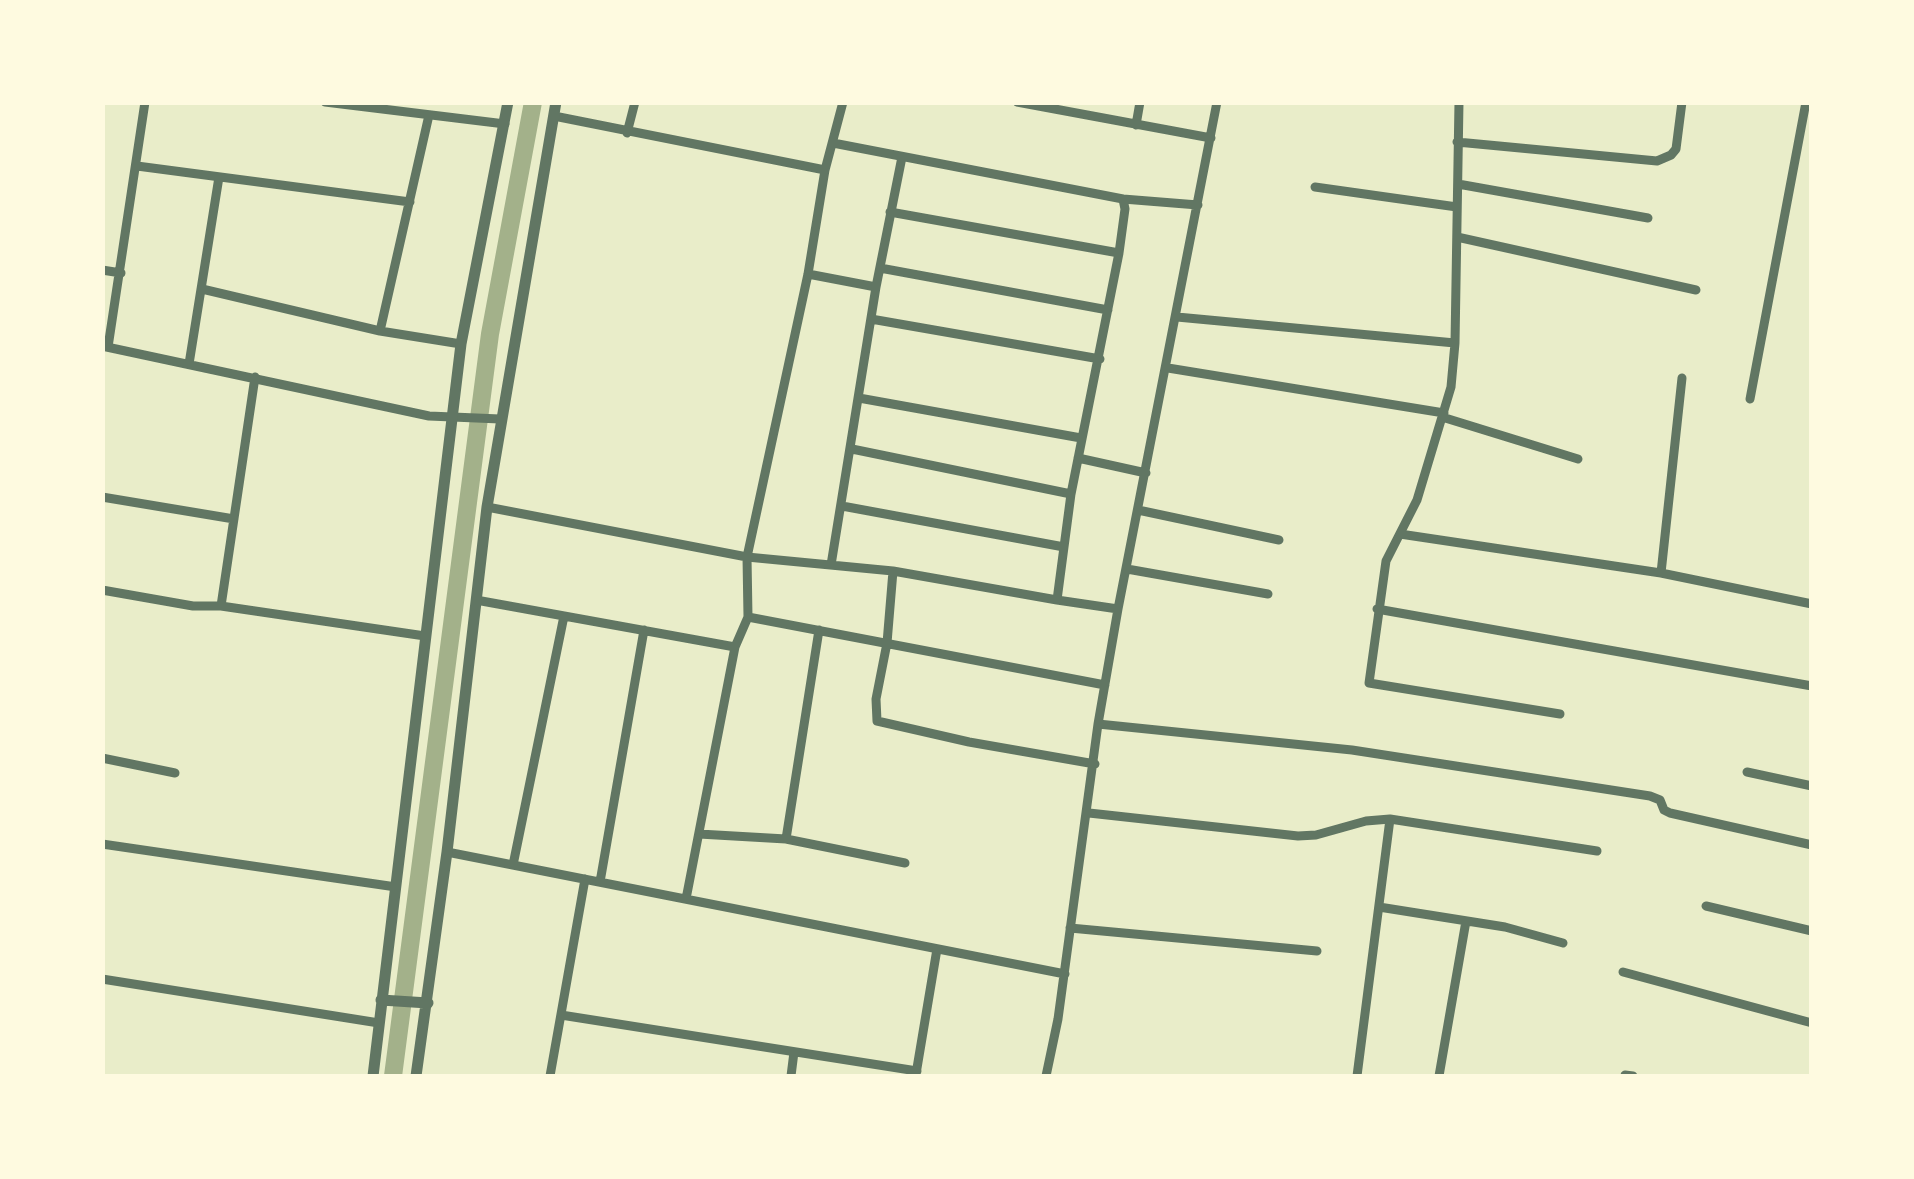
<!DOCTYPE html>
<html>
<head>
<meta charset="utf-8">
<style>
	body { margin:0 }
	#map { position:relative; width:1914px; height:1179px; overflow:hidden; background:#e9edc9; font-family:"Fira Sans Condensed",sans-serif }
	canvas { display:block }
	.frame { position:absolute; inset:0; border:105px solid #fefae0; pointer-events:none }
</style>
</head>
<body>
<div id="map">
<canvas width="1914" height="1179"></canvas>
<div class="frame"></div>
</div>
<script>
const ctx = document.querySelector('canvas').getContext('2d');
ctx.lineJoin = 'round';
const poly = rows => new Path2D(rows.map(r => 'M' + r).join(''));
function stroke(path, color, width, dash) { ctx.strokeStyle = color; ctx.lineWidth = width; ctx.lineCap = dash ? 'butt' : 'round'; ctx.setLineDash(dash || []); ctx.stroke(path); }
const canal = poly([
	[393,1076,490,334,533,102]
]);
const minor = poly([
	[325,102,505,124],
	[1017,102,1211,138],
	[554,116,825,170,843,102],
	[1136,125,1140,102],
	[627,133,635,102],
	[1457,142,1657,161,1671,155,1676,149,1682,102],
	[833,143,1123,199,1125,209,1119,253,1071,494,1057,600,893,571,887,643,876,699,877,721,969,742,1095,764],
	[137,166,410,202],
	[1458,184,1648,218],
	[1315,187,1457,207],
	[1123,199,1198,205],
	[890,212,1119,253],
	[1457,237,1696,290],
	[880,268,1108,310],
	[102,270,121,273],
	[808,274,876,287],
	[202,289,380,331,461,344],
	[1177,317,1455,343,1451,387,1417,500,1386,561,1369,683,1560,714],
	[871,319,1100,359],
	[380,331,429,115],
	[1455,343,1459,102],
	[102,346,429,416,500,419],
	[108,347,145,102],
	[189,364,219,177],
	[1168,368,1444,413],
	[859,398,1081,438],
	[1750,399,1806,102],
	[1442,417,1578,459],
	[852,449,1071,494],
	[1078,458,1146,473],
	[102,497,234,519],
	[842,506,1064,547],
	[487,507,747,557,808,274,825,170],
	[1138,510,1279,540],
	[1400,534,1661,573,1812,604],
	[831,565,876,287,902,157],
	[1127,569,1268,594],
	[1661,573,1682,378],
	[102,590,193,606,221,606,425,636],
	[476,600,735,647],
	[1057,600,1118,609],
	[221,606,255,377],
	[1377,609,1812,686],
	[748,617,1105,685],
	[1098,724,1352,750,1650,796,1660,800,1664,810,1670,813,1812,845],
	[102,758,175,773],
	[1747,772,1812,786],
	[1089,813,1298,836,1316,835,1366,821,1390,819,1597,851],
	[699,834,786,839,905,863],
	[786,839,819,630],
	[102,844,396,887],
	[447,852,1065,974],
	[513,865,564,616],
	[600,882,644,630],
	[686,899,735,647,748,617,747,557,893,571],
	[1706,906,1812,931],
	[1379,907,1505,927,1563,943],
	[1070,928,1317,951],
	[1623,972,1812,1023],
	[102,979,379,1023],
	[561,1015,917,1071],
	[916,1074,937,949],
	[1625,1075,1633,1076],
	[550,1076,585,879],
	[791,1076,794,1052],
	[1046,1076,1058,1019,1098,724,1118,609,1217,102],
	[1357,1076,1390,819],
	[1439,1076,1466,921]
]);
const tertiary = poly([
	[381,1000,428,1003],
	[373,1076,461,344,508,102],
	[416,1076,447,852,487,507,556,102]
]);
stroke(canal, '#a3b18a', 18);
stroke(minor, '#617663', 9);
stroke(tertiary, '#617663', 11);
</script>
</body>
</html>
